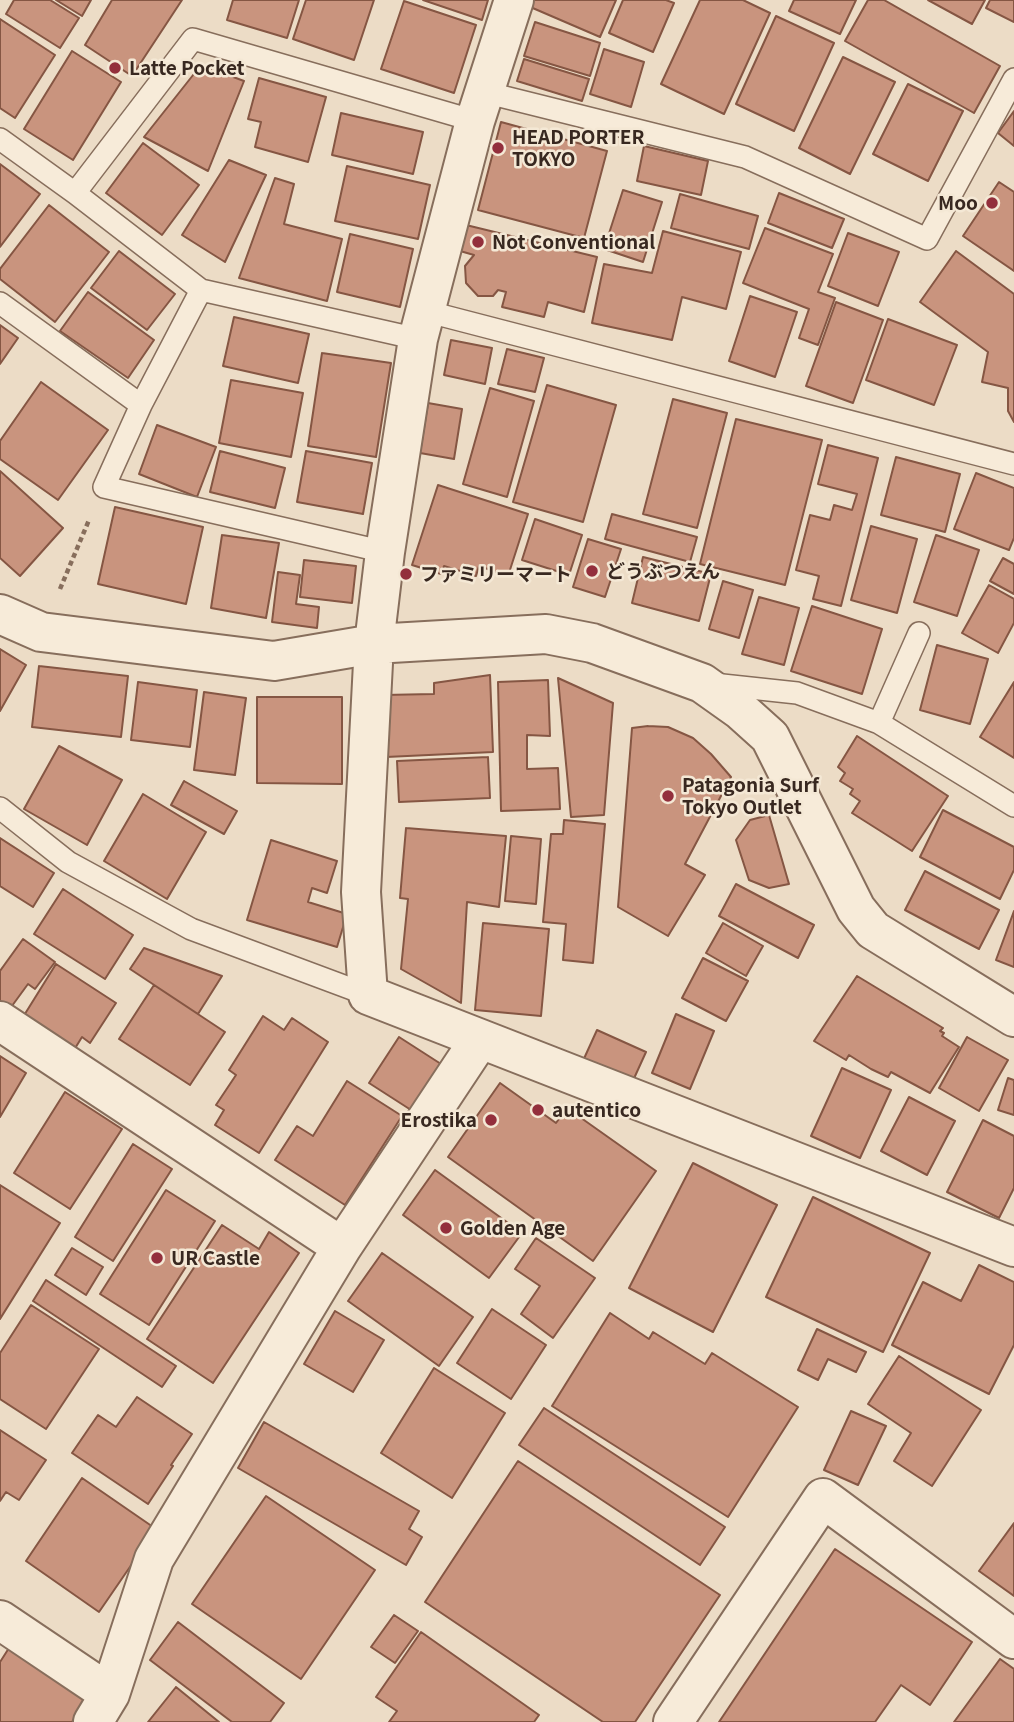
<!DOCTYPE html>
<html>
<head>
<meta charset="utf-8">
<style>
	body { margin:0 }
	canvas { display:block; background:#ecdcc6 }
</style>
</head>
<body>
<canvas width="1014" height="1722"></canvas>
<script>
const ctx = document.querySelector('canvas').getContext('2d');
ctx.lineJoin = 'round';
function paint(path, color) { ctx.fillStyle = color; ctx.fill(path, 'evenodd'); }
const poly = rows => new Path2D(rows.map(r => 'M' + r).join(''));
function stroke(path, color, width, dash) { ctx.strokeStyle = color; ctx.lineWidth = width; ctx.lineCap = dash ? 'butt' : 'round'; ctx.setLineDash(dash || []); ctx.stroke(path); }
function write(font, color, halo, rows, align = 'center') {
  ctx.font = font + ' Georgia,"Noto Sans JP",serif'; ctx.lineWidth = 5; ctx.setLineDash([]); ctx.textBaseline = 'middle'; ctx.strokeStyle = halo; ctx.fillStyle = color; for (const [text, x, y, turn = 0] of rows) {
    ctx.save(); ctx.translate(x, y); ctx.rotate((+turn || 0) * Math.PI / 180); ctx.textAlign = isNaN(turn) ? turn : align; if (halo) ctx.strokeText(text, 0, 0); ctx.fillText(text, 0, 0); ctx.restore();
  }
}
const building = poly([
	[14,0,50,0,79,18,60,48,6,14,14,0],
	[56,0,91,0,82,16,56,0],
	[112,0,182,0,132,76,85,45,112,0],
	[233,0,299,0,287,38,227,20,233,0],
	[306,0,374,0,354,60,293,39,306,0],
	[423,0,488,0,482,20,423,0],
	[531,0,616,0,600,37,528,6,531,0],
	[623,0,666,0,674,3,653,52,609,33,623,0],
	[700,0,743,0,770,13,724,114,661,84,700,0],
	[794,0,856,0,840,34,789,11,794,0],
	[868,0,884,0,1000,66,974,113,845,41,868,0],
	[928,0,985,0,972,24,928,0],
	[990,0,1014,0,1014,22,986,8,990,0],
	[404,1,476,25,454,93,381,69,404,1],
	[776,16,834,43,794,131,736,104,776,16],
	[0,19,55,55,15,118,0,108,0,19],
	[535,22,600,43,590,76,524,56,535,22],
	[604,49,644,62,631,107,590,94,604,49],
	[72,51,121,82,73,160,24,129,72,51],
	[843,57,895,82,850,174,799,148,843,57],
	[524,59,589,79,582,101,517,81,524,59],
	[201,65,244,81,208,171,144,137,201,65],
	[259,78,326,97,308,162,255,147,261,122,248,119,259,78],
	[908,84,963,111,928,181,873,154,908,84],
	[1014,111,1014,146,998,133,1014,111],
	[341,113,423,132,413,174,332,155,341,113],
	[501,122,607,151,584,238,478,210,501,122],
	[143,143,199,185,162,235,106,193,143,143],
	[644,146,708,161,701,195,637,181,644,146],
	[229,160,266,175,225,262,182,235,229,160],
	[0,164,40,194,0,247,0,164],
	[347,166,430,185,418,239,335,221,347,166],
	[275,178,294,184,284,224,342,239,327,301,239,278,275,178],
	[999,182,1014,192,1014,271,963,236,999,182],
	[623,190,662,202,643,262,604,249,623,190],
	[779,193,844,219,832,248,768,223,779,193],
	[680,194,758,216,749,249,671,228,680,194],
	[49,205,109,252,55,322,0,279,0,269,49,205],
	[466,225,597,257,584,312,548,302,544,317,502,307,506,292,498,290,493,296,478,296,466,283,465,266,474,255,460,251,466,225],
	[765,228,833,254,818,292,835,298,818,345,799,338,809,309,743,283,765,228],
	[663,231,741,252,726,309,682,297,672,340,592,323,604,264,652,273,663,231],
	[848,233,899,252,878,306,828,286,848,233],
	[350,234,413,249,400,307,337,292,350,234],
	[119,251,175,294,147,330,91,288,119,251],
	[956,251,1014,294,1014,422,1008,411,1008,388,982,382,988,352,920,302,956,251],
	[88,292,154,340,128,378,60,331,88,292],
	[750,296,797,312,775,377,729,361,750,296],
	[836,302,883,320,853,403,806,386,836,302],
	[234,317,309,334,298,383,223,366,234,317],
	[888,319,957,345,934,405,866,380,888,319],
	[0,325,18,338,0,364,0,325],
	[451,340,492,348,485,384,444,375,451,340],
	[507,349,544,358,535,392,498,384,507,349],
	[322,353,391,363,376,457,308,446,322,353],
	[231,380,303,393,291,457,219,443,231,380],
	[41,382,108,430,58,500,0,459,0,441,41,382],
	[547,385,616,405,583,522,513,502,547,385],
	[490,388,534,401,507,497,463,484,490,388],
	[673,399,727,413,697,528,643,514,673,399],
	[428,403,462,409,454,459,420,453,428,403],
	[736,419,822,440,785,585,700,564,736,419],
	[157,425,216,447,197,497,139,474,157,425],
	[828,445,878,458,841,606,813,599,819,576,796,570,810,515,830,520,834,505,852,510,857,494,818,484,828,445],
	[220,451,285,468,275,508,210,492,220,451],
	[306,451,372,463,363,514,297,502,306,451],
	[896,457,960,474,945,532,881,515,896,457],
	[0,471,63,528,20,576,0,558,0,471],
	[976,473,1014,488,1014,538,1009,550,954,529,976,473],
	[438,485,528,514,508,576,479,566,476,576,444,566,441,574,412,565,438,485],
	[115,507,203,527,186,604,98,584,115,507],
	[612,514,697,537,690,562,605,539,612,514],
	[535,519,582,535,569,575,522,560,535,519],
	[871,526,917,539,897,613,851,600,871,526],
	[222,535,279,543,266,618,211,608,222,535],
	[936,535,979,550,957,616,914,602,936,535],
	[588,539,621,549,605,597,573,587,588,539],
	[643,557,711,574,699,621,632,603,643,557],
	[1003,558,1014,564,1014,594,990,581,1003,558],
	[304,560,356,566,352,603,300,597,304,560],
	[278,572,300,575,296,604,319,607,317,628,272,622,278,572],
	[723,581,753,590,739,638,709,629,723,581],
	[989,585,1014,599,1014,623,998,653,962,633,989,585],
	[759,597,799,608,784,665,742,654,759,597],
	[812,606,882,629,862,694,791,671,812,606],
	[937,645,988,659,970,724,920,710,937,645],
	[0,649,26,665,0,711,0,649],
	[39,666,128,676,121,737,32,727,39,666],
	[490,675,493,752,386,757,383,695,434,694,434,683,490,675],
	[558,678,613,703,604,815,571,817,558,678],
	[548,680,550,736,527,735,527,769,558,768,560,809,501,811,498,682,548,680],
	[138,682,197,690,190,747,131,740,138,682],
	[1014,682,1014,758,980,737,1014,682],
	[204,692,246,698,235,775,194,770,204,692],
	[257,697,342,697,342,784,257,783,257,697],
	[648,726,668,727,693,738,711,754,731,777,685,864,705,875,668,936,618,907,632,728,648,726],
	[857,736,948,796,912,851,852,813,860,801,850,794,853,789,840,781,845,773,838,767,857,736],
	[59,746,122,780,87,845,24,809,59,746],
	[488,757,490,798,399,802,397,761,488,757],
	[184,781,237,811,224,834,171,805,184,781],
	[143,794,206,832,167,899,104,861,143,794],
	[943,810,1014,847,1014,870,1000,899,920,857,943,810],
	[769,815,789,884,769,888,749,880,736,840,750,820,769,815],
	[564,820,605,824,593,963,563,960,566,924,543,922,551,834,563,834,564,820],
	[406,828,506,836,499,907,467,902,461,1003,401,969,408,899,400,898,406,828],
	[511,836,541,839,536,904,505,901,511,836],
	[0,838,54,873,33,907,0,886,0,838],
	[271,840,337,861,327,893,312,888,308,902,347,914,337,947,247,920,271,840],
	[925,871,999,910,979,949,905,910,925,871],
	[736,884,814,925,798,958,719,916,736,884],
	[63,889,133,935,105,979,34,934,63,889],
	[1014,911,1014,967,996,960,1014,911],
	[483,923,549,929,541,1016,475,1010,483,923],
	[723,923,763,946,746,976,706,953,723,923],
	[23,939,55,962,35,989,28,984,9,1010,0,1004,0,971,23,939],
	[144,948,222,976,198,1014,130,969,144,948],
	[703,958,748,981,726,1021,682,998,703,958],
	[56,964,116,1003,90,1043,82,1037,74,1050,23,1017,56,964],
	[857,976,943,1028,940,1031,944,1033,942,1036,959,1047,930,1093,891,1072,888,1077,871,1069,849,1055,846,1060,814,1041,857,976],
	[154,985,225,1032,190,1085,119,1039,154,985],
	[676,1014,714,1031,690,1089,652,1073,676,1014],
	[263,1016,284,1030,292,1018,328,1042,259,1153,215,1125,224,1110,216,1105,236,1075,229,1070,263,1016],
	[597,1030,646,1052,631,1085,582,1063,597,1030],
	[399,1037,441,1064,411,1110,369,1083,399,1037],
	[967,1037,1008,1060,979,1111,939,1088,967,1037],
	[0,1056,26,1073,0,1117,0,1056],
	[842,1068,891,1090,860,1158,811,1136,842,1068],
	[1008,1078,1014,1080,1014,1115,998,1110,1008,1078],
	[347,1081,402,1116,345,1205,275,1160,297,1126,313,1136,347,1081],
	[500,1083,556,1123,567,1108,656,1171,593,1261,448,1157,500,1083],
	[65,1092,122,1129,70,1209,14,1173,65,1092],
	[909,1097,955,1121,927,1175,881,1151,909,1097],
	[983,1120,1014,1136,1014,1188,999,1218,947,1192,983,1120],
	[133,1144,172,1169,113,1261,75,1237,133,1144],
	[693,1163,777,1205,713,1332,629,1288,693,1163],
	[435,1170,522,1233,489,1278,403,1215,435,1170],
	[0,1185,60,1223,0,1319,0,1185],
	[166,1190,215,1221,149,1325,100,1294,166,1190],
	[813,1197,930,1253,883,1352,766,1297,813,1197],
	[222,1225,259,1249,269,1232,299,1253,213,1383,147,1339,222,1225],
	[536,1238,595,1278,553,1338,521,1314,540,1286,515,1269,536,1238],
	[72,1248,103,1267,86,1295,55,1275,72,1248],
	[382,1253,473,1317,439,1366,348,1301,382,1253],
	[979,1265,1014,1282,1014,1345,989,1394,892,1345,923,1282,961,1301,979,1265],
	[46,1280,176,1366,162,1387,33,1301,46,1280],
	[31,1305,99,1349,46,1429,0,1399,0,1353,31,1305],
	[492,1309,546,1345,511,1399,457,1363,492,1309],
	[335,1311,384,1340,353,1392,304,1364,335,1311],
	[610,1313,649,1339,653,1332,705,1364,712,1353,798,1407,728,1517,552,1406,610,1313],
	[817,1329,866,1352,856,1372,828,1359,818,1380,798,1370,817,1329],
	[899,1356,981,1410,932,1486,894,1461,911,1433,868,1404,899,1356],
	[434,1368,505,1413,452,1498,381,1453,434,1368],
	[137,1397,192,1434,171,1465,173,1466,148,1504,72,1453,98,1415,116,1427,137,1397],
	[544,1408,725,1527,700,1565,519,1445,544,1408],
	[851,1411,886,1426,858,1485,824,1470,851,1411],
	[264,1422,419,1511,409,1529,422,1537,406,1565,238,1468,264,1422],
	[0,1430,46,1460,19,1500,6,1492,0,1501,0,1430],
	[518,1461,720,1595,635,1722,603,1722,425,1602,518,1461],
	[82,1478,156,1529,99,1612,26,1561,82,1478],
	[266,1496,375,1570,301,1679,192,1604,266,1496],
	[1014,1523,1014,1596,979,1571,1014,1523],
	[835,1549,972,1642,930,1705,901,1685,875,1722,719,1722,835,1549],
	[394,1615,418,1631,395,1663,371,1647,394,1615],
	[178,1622,284,1703,270,1722,232,1722,150,1660,178,1622],
	[421,1632,539,1715,534,1722,389,1722,397,1711,376,1697,421,1632],
	[9,1648,86,1701,72,1722,0,1722,0,1662,9,1648],
	[1000,1659,1014,1669,1014,1722,954,1722,1000,1659],
	[176,1687,219,1722,148,1722,176,1687]
]);
const path = poly([
	[60,589,89,520]
]);
const lane = poly([
	[484,92,745,157,927,239,1014,79],
	[0,139,75,193,201,290,418,339],
	[75,193,193,39,475,121],
	[201,290,141,405,104,487,385,552],
	[0,303,141,405],
	[425,311,1014,464],
	[713,684,797,693,879,723,1014,806],
	[879,723,919,633],
	[0,808,68,862,191,929,368,995]
]);
const street = poly([
	[514,0,475,121,418,339,385,552,374,644,361,892,368,995,1014,1247],
	[0,614,41,632,274,661,374,644,546,634,592,643,702,683,740,710,770,737,856,909,873,930,1014,1017],
	[0,1021,342,1247],
	[0,1620,110,1694],
	[93,1722,110,1694,154,1559,342,1247,480,1039],
	[673,1722,823,1498,1014,1639]
]);
const markers = [
	[115,68,7,"#932f3c"],
	[498,148,7,"#932f3c"],
	[992,203,7,"#932f3c"],
	[478,242,7,"#932f3c"],
	[592,571,7,"#932f3c"],
	[406,574,7,"#932f3c"],
	[668,796,7,"#932f3c"],
	[538,1110,7,"#932f3c"],
	[491,1120,7,"#932f3c"],
	[446,1228,7,"#932f3c"],
	[157,1258,7,"#932f3c"]
];
const poiNames = [
	["Latte Pocket",129,68],
	["HEAD PORTER",512,137],
	["TOKYO",512,159],
	["Moo",978,203,"right"],
	["Not Conventional",492,242],
	["どうぶつえん",606,571],
	["ファミリーマート",420,574],
	["Patagonia Surf",682,785],
	["Tokyo Outlet",682,807],
	["autentico",552,1110],
	["Erostika",477,1120,"right"],
	["Golden Age",460,1228],
	["UR Castle",171,1258]
];
paint(building, '#c9947e');
stroke(building, '#855643', 2);
stroke(lane, '#876e5c', 24);
stroke(street, '#876e5c', 42);
stroke(path, '#876e5c', 4.5, [5, 3.5]);
stroke(lane, '#f7ebd9', 21);
stroke(street, '#f7ebd9', 38);
for (const [x, y, r, color] of markers) { const dot = new Path2D(); dot.arc(x, y, r, 0, 2 * Math.PI); ctx.fillStyle = color; ctx.fill(dot); stroke(dot, '#f4e8d5', 2.5); }
write('bold 19px', '#382820', '#f4e8d5', poiNames, 'left');
</script>
</body>
</html>
